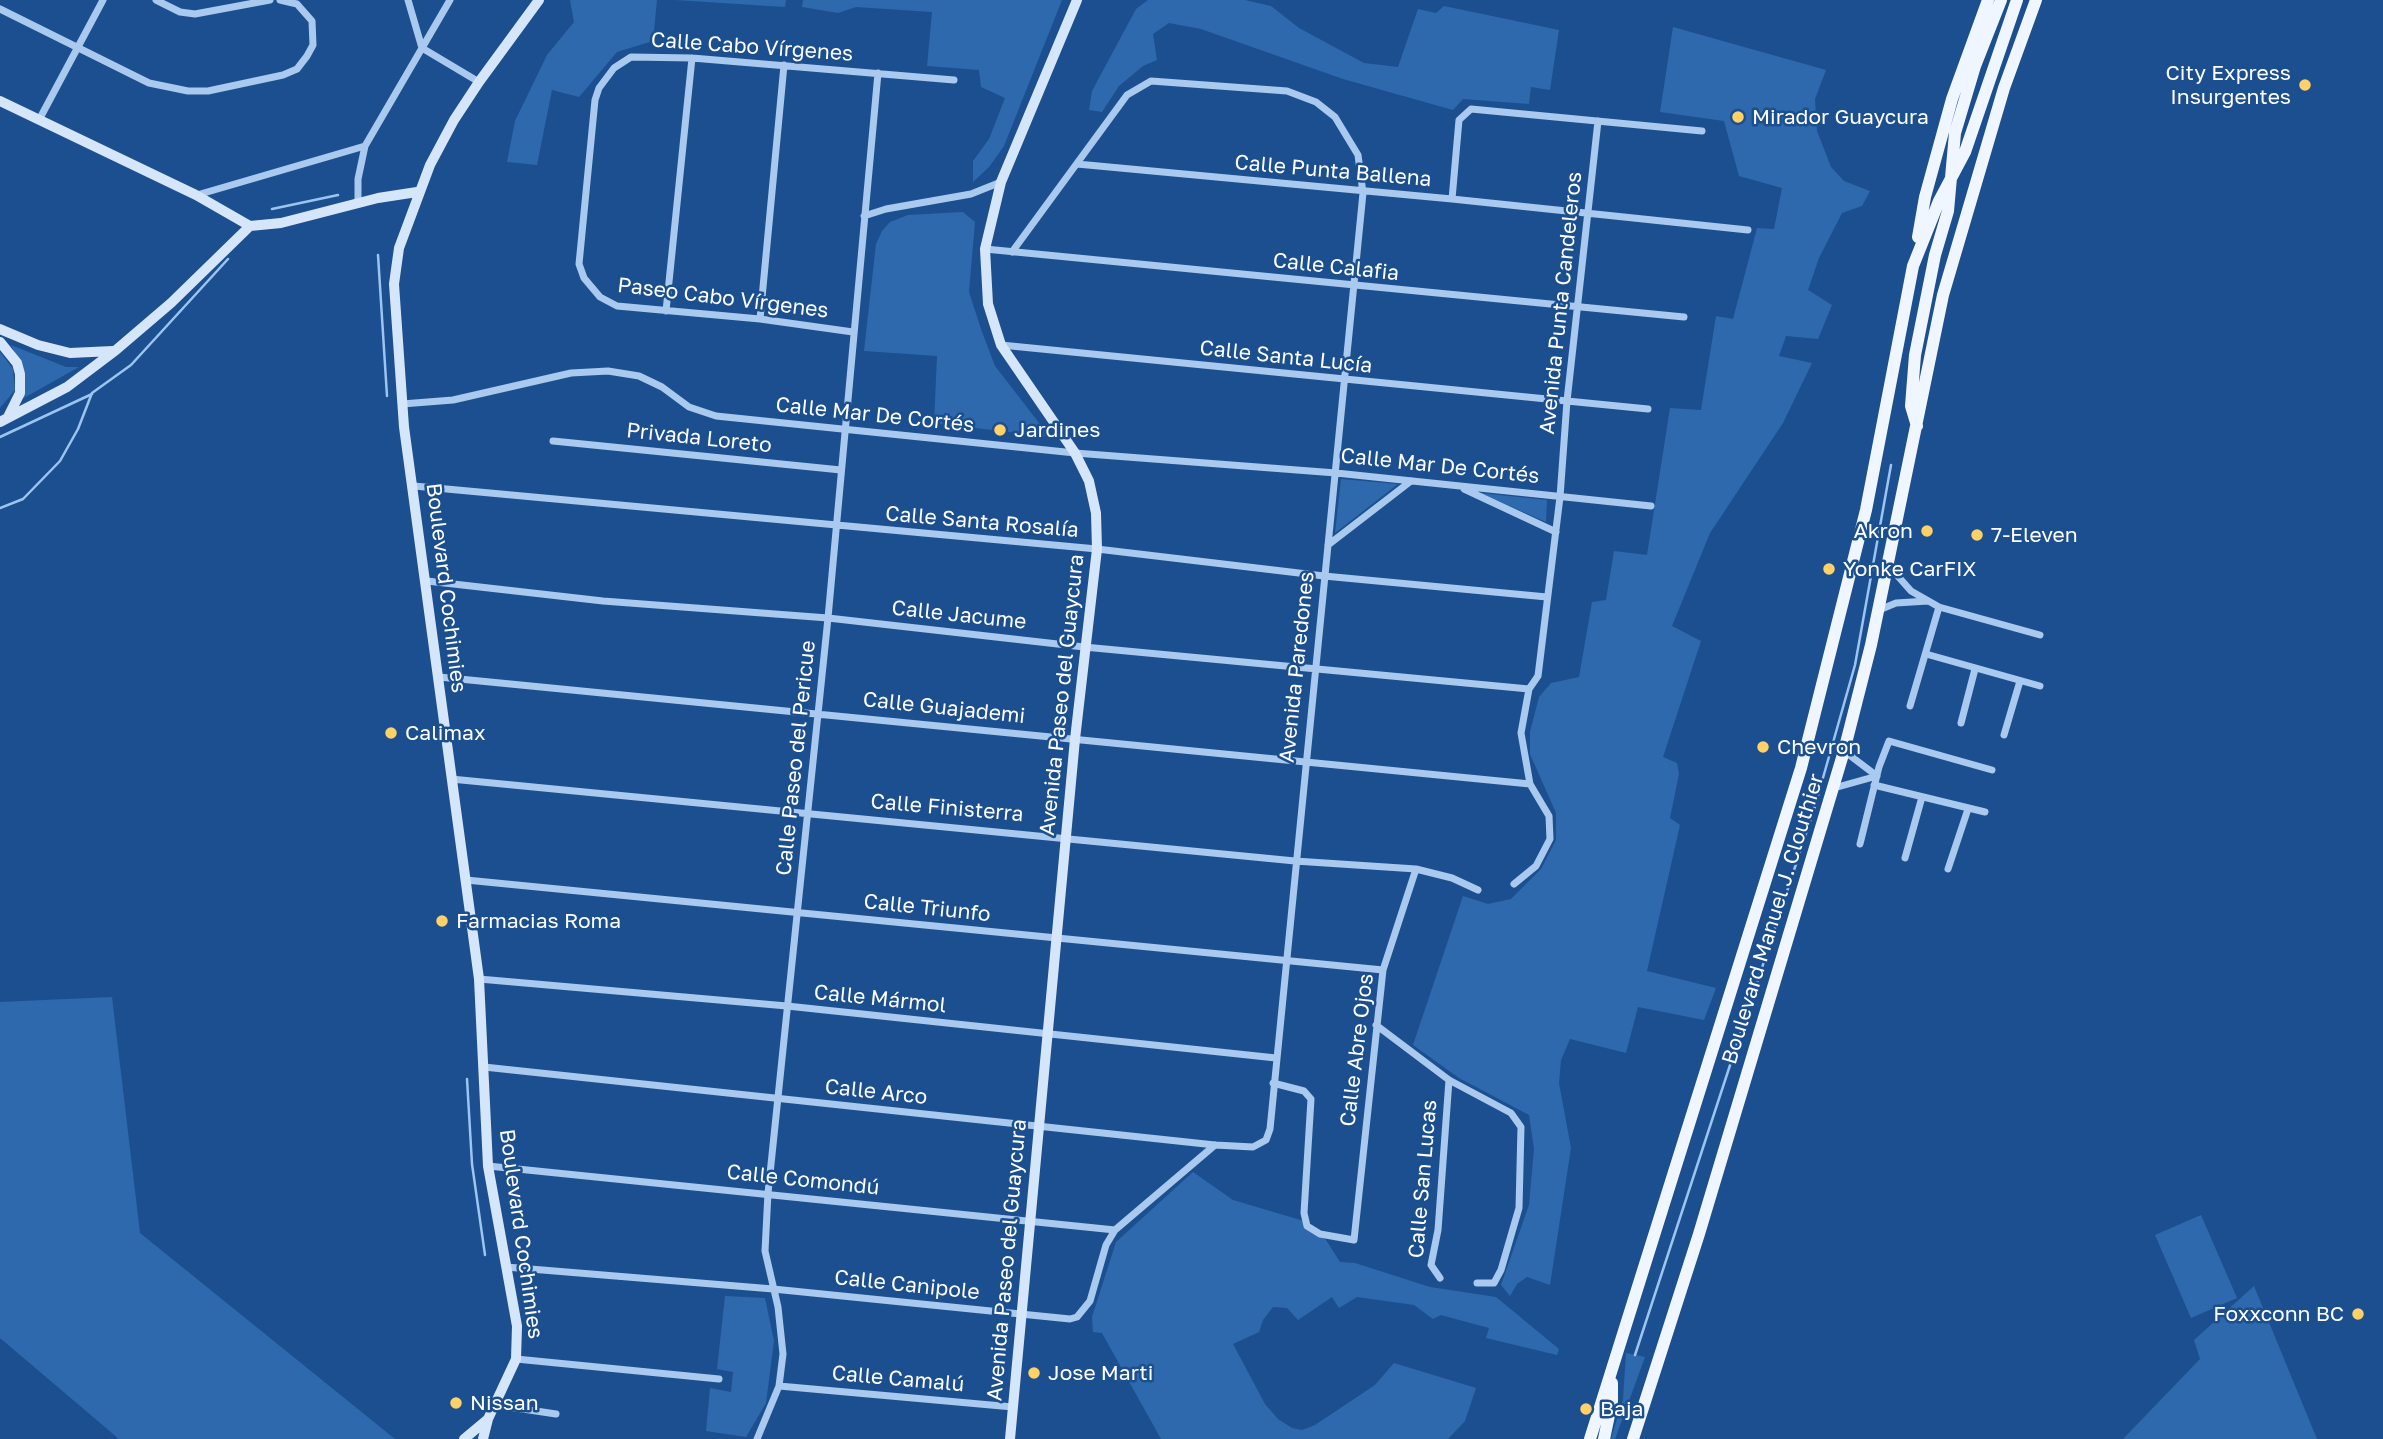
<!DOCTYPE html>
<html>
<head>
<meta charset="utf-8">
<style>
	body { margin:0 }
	canvas { display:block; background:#1b4f8f }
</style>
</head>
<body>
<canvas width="2383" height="1439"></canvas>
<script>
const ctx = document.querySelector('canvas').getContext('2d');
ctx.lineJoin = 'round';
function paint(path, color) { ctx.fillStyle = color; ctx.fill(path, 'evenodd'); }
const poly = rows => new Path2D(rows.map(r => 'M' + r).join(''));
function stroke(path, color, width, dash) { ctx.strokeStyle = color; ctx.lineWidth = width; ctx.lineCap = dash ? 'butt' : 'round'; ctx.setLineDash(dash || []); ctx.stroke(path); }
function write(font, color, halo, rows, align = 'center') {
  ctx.font = font + ' "Golos Text",sans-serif'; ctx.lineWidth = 5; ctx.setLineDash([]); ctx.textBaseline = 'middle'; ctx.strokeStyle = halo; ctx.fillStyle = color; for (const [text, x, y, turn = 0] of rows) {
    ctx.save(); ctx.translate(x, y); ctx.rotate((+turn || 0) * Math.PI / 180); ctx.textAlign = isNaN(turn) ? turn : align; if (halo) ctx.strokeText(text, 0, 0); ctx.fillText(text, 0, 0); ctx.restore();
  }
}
const green = poly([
	[570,0,657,0,653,41,617,52,579,97,552,90,537,165,507,162,515,121,547,55,574,22],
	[675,0,786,0,785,7],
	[803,0,1062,0,1004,146,989,167,973,182,973,161,989,139,1005,98,981,87,979,70,927,66,932,12,856,7,838,13,802,7],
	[1148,0,1245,0,1271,6,1299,28,1364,63,1398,67,1418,9,1436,13,1444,6,1559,30,1550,90,1531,87,1529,104,1463,99,1453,110,1343,79,1201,29,1169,23,1153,34,1157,60,1143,66,1119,86,1102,112,1089,110,1092,91,1136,9],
	[1673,27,1826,70,1815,99,1817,131,1831,167,1844,181,1870,191,1862,206,1842,213,1819,258,1808,290,1832,305,1818,339,1786,336,1779,356,1812,363,1783,423,1710,533,1672,626,1701,641,1663,757,1677,763,1679,774,1670,818,1680,825,1647,971,1716,988,1704,1020,1638,1007,1626,1053,1570,1039,1561,1060,1559,1083,1571,1148,1550,1285,1527,1277,1517,1284,1510,1296,1501,1285,1529,1205,1534,1149,1529,1115,1459,1078,1413,1045,1463,896,1488,904,1511,899,1541,869,1556,840,1556,813,1530,754,1530,732,1539,697,1551,683,1579,677,1592,602,1606,600,1614,551,1647,555,1670,408,1701,410,1716,316,1733,319,1757,228,1774,229,1782,188,1739,176,1724,121,1660,112],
	[963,212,975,222,969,292,981,329,995,366,1050,437,934,423,937,356,864,351,876,244,882,231,890,222,908,215],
	[11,345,66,367,79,367,22,399,23,368],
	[0,352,13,369,15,390,0,408],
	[1341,479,1398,484,1335,533],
	[1480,493,1547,500,1546,522],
	[112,997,140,1233,395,1439,119,1439,0,1338,0,1002],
	[1193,1172,1233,1200,1304,1221,1326,1240,1340,1262,1355,1263,1430,1287,1496,1297,1559,1349,1557,1355,1486,1338,1489,1328,1441,1315,1433,1319,1414,1305,1357,1297,1339,1308,1332,1297,1298,1320,1287,1308,1273,1307,1263,1320,1259,1332,1233,1344,1265,1404,1278,1419,1292,1428,1302,1430,1315,1425,1375,1385,1394,1363,1476,1388,1465,1421,1448,1439,1161,1439,1102,1333,1093,1332,1092,1317,1116,1242],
	[2201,1215,2237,1298,2191,1318,2155,1235],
	[2254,1286,2317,1439,2123,1439,2200,1359,2194,1340],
	[725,1296,765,1298,774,1341,766,1403,746,1437,706,1431,710,1388,731,1392,733,1372,717,1369],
	[1626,1353,1645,1357,1615,1439,1611,1439,1623,1399]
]);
const stream = poly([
	[272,209,338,195],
	[378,255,387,396],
	[0,437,92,394],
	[0,508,23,499,60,461,78,429,92,393,131,365,228,259],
	[467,1079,472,1164,485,1255],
	[1635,1355,1815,806,1855,665,1891,465]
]);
const street = poly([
	[156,0,180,12,195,14,270,0],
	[408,0,422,48,479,82],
	[0,9,149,83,188,91,208,91,283,75,297,69,307,56,313,45,312,21,297,4,280,0],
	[39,120,103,0],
	[1077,164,1452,199,1748,230],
	[197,195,365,146,450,0],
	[1452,199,1459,120,1471,109,1702,131],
	[358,204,358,179,365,146],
	[864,216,886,209,971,194,1001,182],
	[985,249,1684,317],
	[666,311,692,58],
	[760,319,784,65],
	[853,332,760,319,617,306,600,297,584,278,579,264,595,100,599,88,614,68,631,57,692,58,954,80],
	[1001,345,1648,409],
	[402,404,453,400,571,373,608,371,639,376,662,387,689,407,716,416,1075,453,1336,473,1651,506],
	[553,441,841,470],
	[414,486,1097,549,1324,576,1547,597],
	[1464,489,1556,532],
	[1328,545,1411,481],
	[1888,565,1911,591,1939,607,2040,635],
	[427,581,603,601,828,618,1084,647,1529,689],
	[1879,610,1896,603,1928,601],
	[1926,654,2040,686],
	[439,677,1530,784],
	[1910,706,1939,607],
	[1961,723,1975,669],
	[2004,735,2020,681],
	[1844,751,1877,776],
	[451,779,1295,861,1416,869,1452,878,1478,890],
	[1874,785,1985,812],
	[1834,788,1877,776],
	[1860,844,1879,767,1889,741,1992,770],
	[1905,858,1922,797],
	[1948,869,1968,809],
	[466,880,1383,970],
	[1514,884,1536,866,1550,839,1549,816,1530,784,1521,733,1529,689,1538,676,1560,497,1567,401,1598,121],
	[479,979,787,1006,1276,1058],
	[1376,1025,1449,1080,1511,1113,1521,1127,1519,1208,1501,1270,1494,1283,1477,1283],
	[484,1067,1215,1145,1253,1147,1266,1140,1270,1129,1363,193,1358,155,1335,117,1316,102,1287,91,1151,81,1127,95,1012,252],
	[1273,1083,1304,1091,1311,1099,1304,1213,1307,1226,1320,1234,1354,1240,1383,970,1416,869],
	[488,1166,1115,1230],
	[506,1267,773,1289,1070,1319,1077,1317,1090,1301,1106,1245,1115,1230,1215,1145],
	[1440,1278,1431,1265,1438,1230,1449,1080],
	[516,1359,719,1379],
	[779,1386,1013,1407],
	[496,1405,556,1414],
	[757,1439,779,1386,783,1354,778,1307,765,1251,768,1193,828,618,878,73]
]);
const secondary = poly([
	[0,101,196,195,250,226],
	[250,226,281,223,378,198,417,192],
	[0,329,38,345,70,353,113,351],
	[0,342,17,363,20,374,20,393,8,417],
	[0,422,67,387,116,350,171,303,250,226],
	[464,1439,488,1419],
	[483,1439,488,1419,516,1359,517,1326,488,1166,479,979,404,427,394,284,399,248,430,165,454,120,479,82,539,0],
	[1010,1439,1075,739,1097,549,1096,513,1089,481,1075,453,1001,345,988,304,985,249,1001,182,1077,0]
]);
const primary = poly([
	[1918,237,1925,197,1952,99,1988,0],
	[1917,426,1911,406,1915,355,1935,255,1948,211,1955,133,1975,66,2001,0],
	[1590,1439,1801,768,1866,510,1913,266,1939,201,1965,152,2017,0],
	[1604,1439,1612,1401,1612,1383],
	[1633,1439,1699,1234,1844,751,1871,645,1943,295,2004,88,2036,0]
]);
const markers = [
	[2305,85,7,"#ffd166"],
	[1738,117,7,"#ffd166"],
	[1000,430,7,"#ffd166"],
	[1927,531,7,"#ffd166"],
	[1977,535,7,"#ffd166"],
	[1829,569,7,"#ffd166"],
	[391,733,7,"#ffd166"],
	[1763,747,7,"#ffd166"],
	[442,921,7,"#ffd166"],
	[2358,1314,7,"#ffd166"],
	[1034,1373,7,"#ffd166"],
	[456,1403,7,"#ffd166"],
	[1586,1409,7,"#ffd166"]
];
const streetNames = [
	["Calle Cabo Vírgenes",752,47,4],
	["Calle Punta Ballena",1333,171,5],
	["Calle Calafia",1336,267,6],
	["Paseo Cabo Vírgenes",723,298,7],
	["Avenida Punta Candeleros",1561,303,-84],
	["Calle Santa Lucía",1286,357,6],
	["Calle Mar De Cortés",875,415,6],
	["Privada Loreto",699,438,6],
	["Calle Mar De Cortés",1440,466,6],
	["Calle Santa Rosalía",982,522,5],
	["Boulevard Cochimies",446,588,83],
	["Calle Jacume",959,615,6],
	["Avenida Paredones",1297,667,-84],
	["Avenida Paseo del Guaycura",1062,695,-84],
	["Calle Guajademi",944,708,6],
	["Calle Paseo del Pericue",796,758,-84],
	["Calle Finisterra",947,808,5],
	["Calle Triunfo",927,908,6],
	["Boulevard Manuel J. Clouthier",1773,919,-73],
	["Calle Mármol",880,999,6],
	["Calle Abre Ojos",1357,1050,-83],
	["Calle Arco",876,1092,6],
	["Calle San Lucas",1423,1179,-85],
	["Calle Comondú",803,1180,6],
	["Boulevard Cochimies",521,1234,82],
	["Avenida Paseo del Guaycura",1007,1260,-85],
	["Calle Canipole",907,1285,6],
	["Calle Camalú",898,1379,5]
];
const poiNames = [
	["City Express",2291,73,"right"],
	["Insurgentes",2291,97,"right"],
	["Mirador Guaycura",1752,117],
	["Jardines",1014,430],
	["Akron",1913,531,"right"],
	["7-Eleven",1991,535],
	["Yonke CarFIX",1843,569],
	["Calimax",405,733],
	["Chevron",1777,747],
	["Farmacias Roma",456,921],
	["Foxxconn BC",2344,1314,"right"],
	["Jose Marti",1048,1373],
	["Nissan",470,1403],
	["Baja",1600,1409]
];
paint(green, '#2e69ad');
stroke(stream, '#9cc4f0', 2.5);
stroke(street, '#a9c9ee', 7);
stroke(secondary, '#d6e6fa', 10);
stroke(primary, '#f0f6ff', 12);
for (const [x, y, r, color] of markers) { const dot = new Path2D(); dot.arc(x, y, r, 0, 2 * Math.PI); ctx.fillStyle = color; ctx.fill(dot); stroke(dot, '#1b4f8f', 2.5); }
write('21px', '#fff', '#1b4f8f', streetNames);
write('21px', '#fff', '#1b4f8f', poiNames, 'left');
</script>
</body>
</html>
